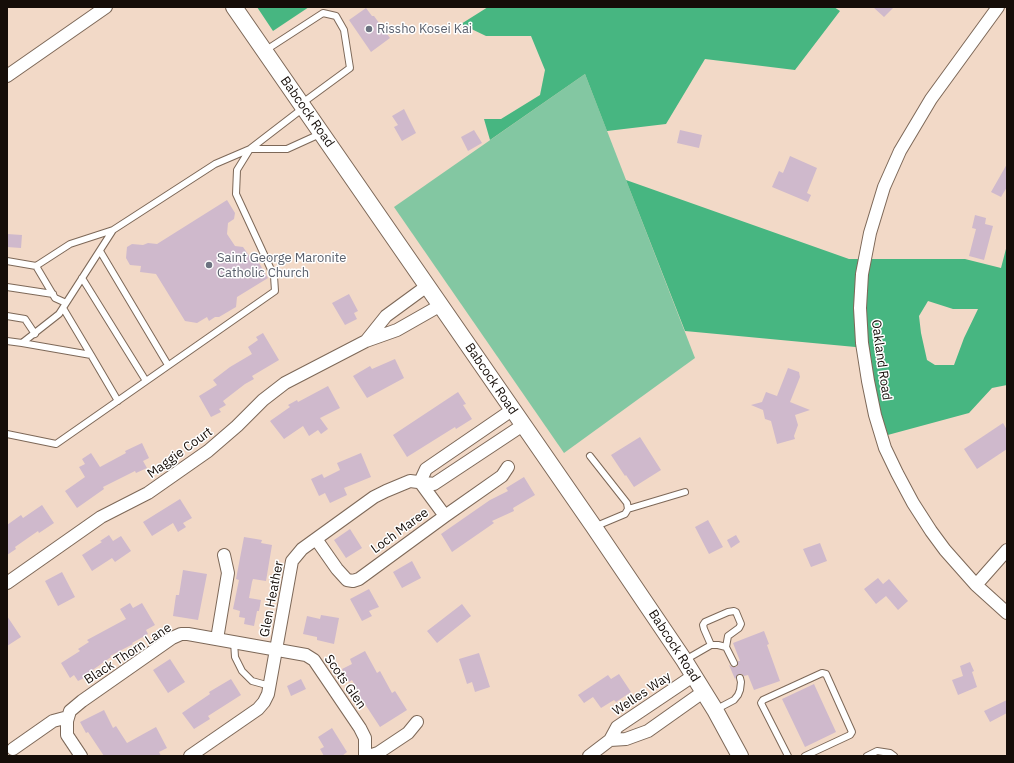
<!DOCTYPE html>
<html>
<head>
<meta charset="utf-8">
<style>
	body { margin:0 }
	#map { position:relative; width:1014px; height:763px; overflow:hidden; background:#f2d9c7; font-family:"IBM Plex Sans",sans-serif }
	canvas { display:block }
	.frame { position:absolute; inset:0; border:8px solid #150d08; pointer-events:none }
</style>
</head>
<body>
<div id="map">
<canvas width="1014" height="763"></canvas>
<div class="frame"></div>
</div>
<script>
const ctx = document.querySelector('canvas').getContext('2d');
ctx.lineJoin = 'round';
function paint(path, color) { ctx.fillStyle = color; ctx.fill(path, 'evenodd'); }
const poly = rows => new Path2D(rows.map(r => 'M' + r).join(''));
function stroke(path, color, width, dash) { ctx.strokeStyle = color; ctx.lineWidth = width; ctx.lineCap = dash ? 'butt' : 'round'; ctx.setLineDash(dash || []); ctx.stroke(path); }
function write(font, color, halo, rows, align = 'center') {
  ctx.font = font + ' "IBM Plex Sans",sans-serif'; ctx.lineWidth = 3; ctx.setLineDash([]); ctx.textBaseline = 'middle'; ctx.strokeStyle = halo; ctx.fillStyle = color; for (const [text, x, y, turn = 0] of rows) {
    ctx.save(); ctx.translate(x, y); ctx.rotate((+turn || 0) * Math.PI / 180); ctx.textAlign = isNaN(turn) ? turn : align; if (halo) ctx.strokeText(text, 0, 0); ctx.fillText(text, 0, 0); ctx.restore();
  }
}
const green = poly([
	[585,74,695,358,564,453,394,207]
]);
const forest = poly([
	[257,7,309,7,273,31],
	[488,7,834,7,840,11,795,70,705,59,666,124,607,131,585,74,490,140,484,119,501,119,540,95,545,70,531,36,486,36,461,24],
	[626,180,849,259,965,259,1001,268,1007,245,1007,385,992,388,969,413,884,436,866,348,685,331],
	[928,301,953,309,978,309,964,338,954,365,935,365,927,360,921,333,919,316]
]);
const building = poly([
	[873,7,894,7,884,17],
	[366,8,372,16,374,16,390,38,371,52,349,20],
	[404,109,416,133,402,141,394,127,398,125,392,116],
	[474,130,482,143,468,151,461,137],
	[680,130,702,135,699,148,677,143],
	[790,156,817,168,807,193,811,195,808,202,772,187,779,171,783,173],
	[1007,164,1007,187,1001,197,991,192],
	[227,200,235,213,234,219,228,223,227,234,235,246,243,247,250,257,256,258,268,278,237,297,236,307,219,317,215,317,209,321,207,317,197,323,185,321,156,274,140,272,141,266,130,265,126,258,127,247,132,244,143,245,148,243,157,244],
	[975,215,986,218,985,224,993,226,984,260,969,256,976,229,972,228],
	[7,234,22,235,21,248,7,247],
	[349,294,358,311,354,313,357,319,345,325,332,303],
	[263,333,279,360,252,376,254,379,245,384,223,401,226,405,219,409,221,412,211,417,199,396,217,385,213,380,230,367,252,354,248,347,258,340,256,337],
	[395,359,404,378,367,398,353,376,370,366,372,369],
	[788,368,799,372,800,377,790,402,810,410,795,415,798,425,794,436,795,439,777,444,771,421,765,419,763,410,751,405,762,402,766,392,777,396],
	[328,386,340,408,320,418,328,429,321,434,318,430,309,436,303,426,284,439,270,421,290,407,288,405,297,400,298,402],
	[458,392,466,404,463,405,472,419,456,429,455,427,407,457,393,435],
	[1003,423,1007,430,1007,449,977,469,964,449],
	[640,437,661,470,634,487,626,475,625,476,611,455],
	[142,443,149,458,143,461,147,468,136,473,135,471,103,487,104,489,77,508,65,491,85,477,79,467,85,464,82,459,91,453,100,467,126,453,125,451],
	[361,453,371,477,344,488,347,495,330,503,325,493,319,496,311,479,322,474,324,478,340,470,337,463],
	[524,477,535,495,513,508,514,511,492,521,494,523,452,552,441,534,490,500,508,491,506,488],
	[180,499,192,518,183,523,186,527,178,532,173,523,152,536,143,522],
	[42,505,54,523,39,533,38,531,15,547,16,549,7,555,7,525,21,515,23,518],
	[708,520,723,547,709,554,695,527],
	[350,529,362,548,346,558,334,540],
	[109,535,113,541,121,536,131,551,115,562,112,558,92,571,82,555,102,542,100,541],
	[736,535,740,542,731,548,727,540],
	[244,537,262,540,261,543,272,545,266,581,253,579,252,582,249,598,261,600,259,611,257,611,254,626,244,624,245,618,239,617,240,611,233,609,239,580,236,579],
	[820,543,827,561,811,567,803,549],
	[412,561,421,578,402,588,393,572],
	[183,570,207,574,198,620,173,616,176,595,179,595],
	[62,572,75,597,58,606,45,581],
	[878,578,883,584,889,579,908,601,898,610,886,596,876,604,864,589],
	[369,589,379,607,369,611,372,616,362,621,350,599],
	[130,603,133,608,142,603,155,625,146,630,148,634,132,643,133,644,110,656,111,657,87,674,88,676,78,681,74,675,70,678,61,663,80,651,78,649,89,642,87,640,126,619,120,609],
	[462,604,471,616,437,643,427,631],
	[321,615,339,618,334,644,317,640,317,637,303,634,307,616,320,619],
	[7,616,21,637,7,646],
	[764,631,769,644,767,645,780,681,754,690,748,675,744,676,742,674,739,674,735,679,729,665,732,667,736,667,738,665,738,661,740,661,733,643],
	[365,651,377,673,380,671,392,693,395,691,407,710,380,727,359,695,360,695,352,680,349,682,342,669,352,664,350,659],
	[479,653,490,687,475,692,472,682,467,684,459,659],
	[170,659,185,682,168,693,153,670],
	[970,662,974,671,972,672,977,687,958,695,952,680,963,676,960,666],
	[619,674,631,692,616,702,614,700,601,708,593,697,584,703,578,695,608,675,611,679],
	[231,679,241,695,208,716,210,719,194,729,182,713,210,694,209,692],
	[301,679,306,689,291,696,287,686],
	[814,684,836,732,805,747,782,699],
	[1007,700,1007,713,990,722,984,711],
	[104,710,113,728,116,726,127,743,156,727,167,748,159,752,161,756,104,756,88,732,86,733,80,722],
	[332,728,347,752,342,756,324,756,320,749,324,747,318,737]
]);
const lane = poly([
	[266,50,323,13,336,16,344,30,350,68,301,104],
	[100,251,168,365],
	[7,261,36,266,70,244,113,230],
	[36,266,55,298,66,303],
	[82,278,146,381],
	[7,287,53,294],
	[63,308,91,355],
	[7,316,25,319,35,334],
	[7,341,22,343,59,314,113,230,215,164,250,149,302,109],
	[22,343,91,355,118,401],
	[7,434,56,444,275,291,274,276,236,194,237,170,250,149,287,149,320,134],
	[590,456,627,503,628,509,625,514,594,527],
	[628,509,685,492],
	[234,642,235,657,242,671,252,681,270,686],
	[711,645,704,629,703,625,705,622,728,612,734,611,736,612,741,624,739,628,728,636,726,647],
	[685,660,711,645,718,645,726,647,734,663],
	[715,710,734,700,738,695,740,690,741,682,740,678],
	[788,756,761,703,763,700,822,673,826,674,852,732,850,735,805,756],
	[867,756,877,751,890,753,894,756]
]);
const street = poly([
	[998,7,931,99,900,151,884,187,870,233,862,274,860,308,862,343,868,381,875,415,885,448,897,473,913,503,931,531,945,550,976,585,1007,613],
	[7,76,106,7],
	[427,286,386,316,366,341,397,330,441,305],
	[420,482,426,469,512,410],
	[420,482,445,516],
	[316,539,337,569,347,580,353,581,359,579,445,516,502,476,508,467],
	[7,583,101,517,148,493,208,451,237,426,263,400,285,383,366,341],
	[976,585,1007,550],
	[217,639,228,573,224,555],
	[610,740,626,739,648,731,703,692],
	[13,749,53,721,68,717],
	[81,756,67,735,67,721,70,711,82,701,172,638,181,634,188,634,306,655,314,660,360,728,365,738,365,756],
	[190,756,258,709,264,702,268,694,292,561,302,549,374,497,386,491,410,481,434,484,523,425],
	[369,756,378,753,408,733,417,722],
	[589,756,610,740,617,727,693,676]
]);
const secondary = poly([
	[234,7,594,527,684,660,715,710,740,756]
]);
const markers = [
	[369,29,4,"#6b7280"],
	[209,265,4,"#6b7280"]
];
const worshipNames = [
	["Rissho Kosei Kai",377,29],
	["Saint George Maronite",217,258],
	["Catholic Church",217,273]
];
const streetNames = [
	["Babcock Road",307,112,55],
	["Oakland Road",881,360,82],
	["Babcock Road",491,379,56],
	["Maggie Court",180,453,-36],
	["Loch Maree",400,531,-36],
	["Glen Heather",272,599,-79],
	["Babcock Road",674,646,57],
	["Black Thorn Lane",128,654,-33],
	["Scots Glen",345,682,55],
	["Welles Way",642,694,-34]
];
paint(green, '#83c7a2');
paint(forest, '#47b681');
paint(building, '#cfb9cc');
stroke(lane, '#7d6858', 8);
stroke(street, '#7d6858', 14);
stroke(secondary, '#7d6858', 18);
stroke(lane, '#fff', 6);
stroke(street, '#fff', 12);
stroke(secondary, '#fff', 16);
for (const [x, y, r, color] of markers) { const dot = new Path2D(); dot.arc(x, y, r, 0, 2 * Math.PI); ctx.fillStyle = color; ctx.fill(dot); stroke(dot, '#fff', 1.5); }
write('13px', '#5b616d', '#fff', worshipNames, 'left');
write('13px', '#150d08', '#fff', streetNames);
</script>
</body>
</html>
